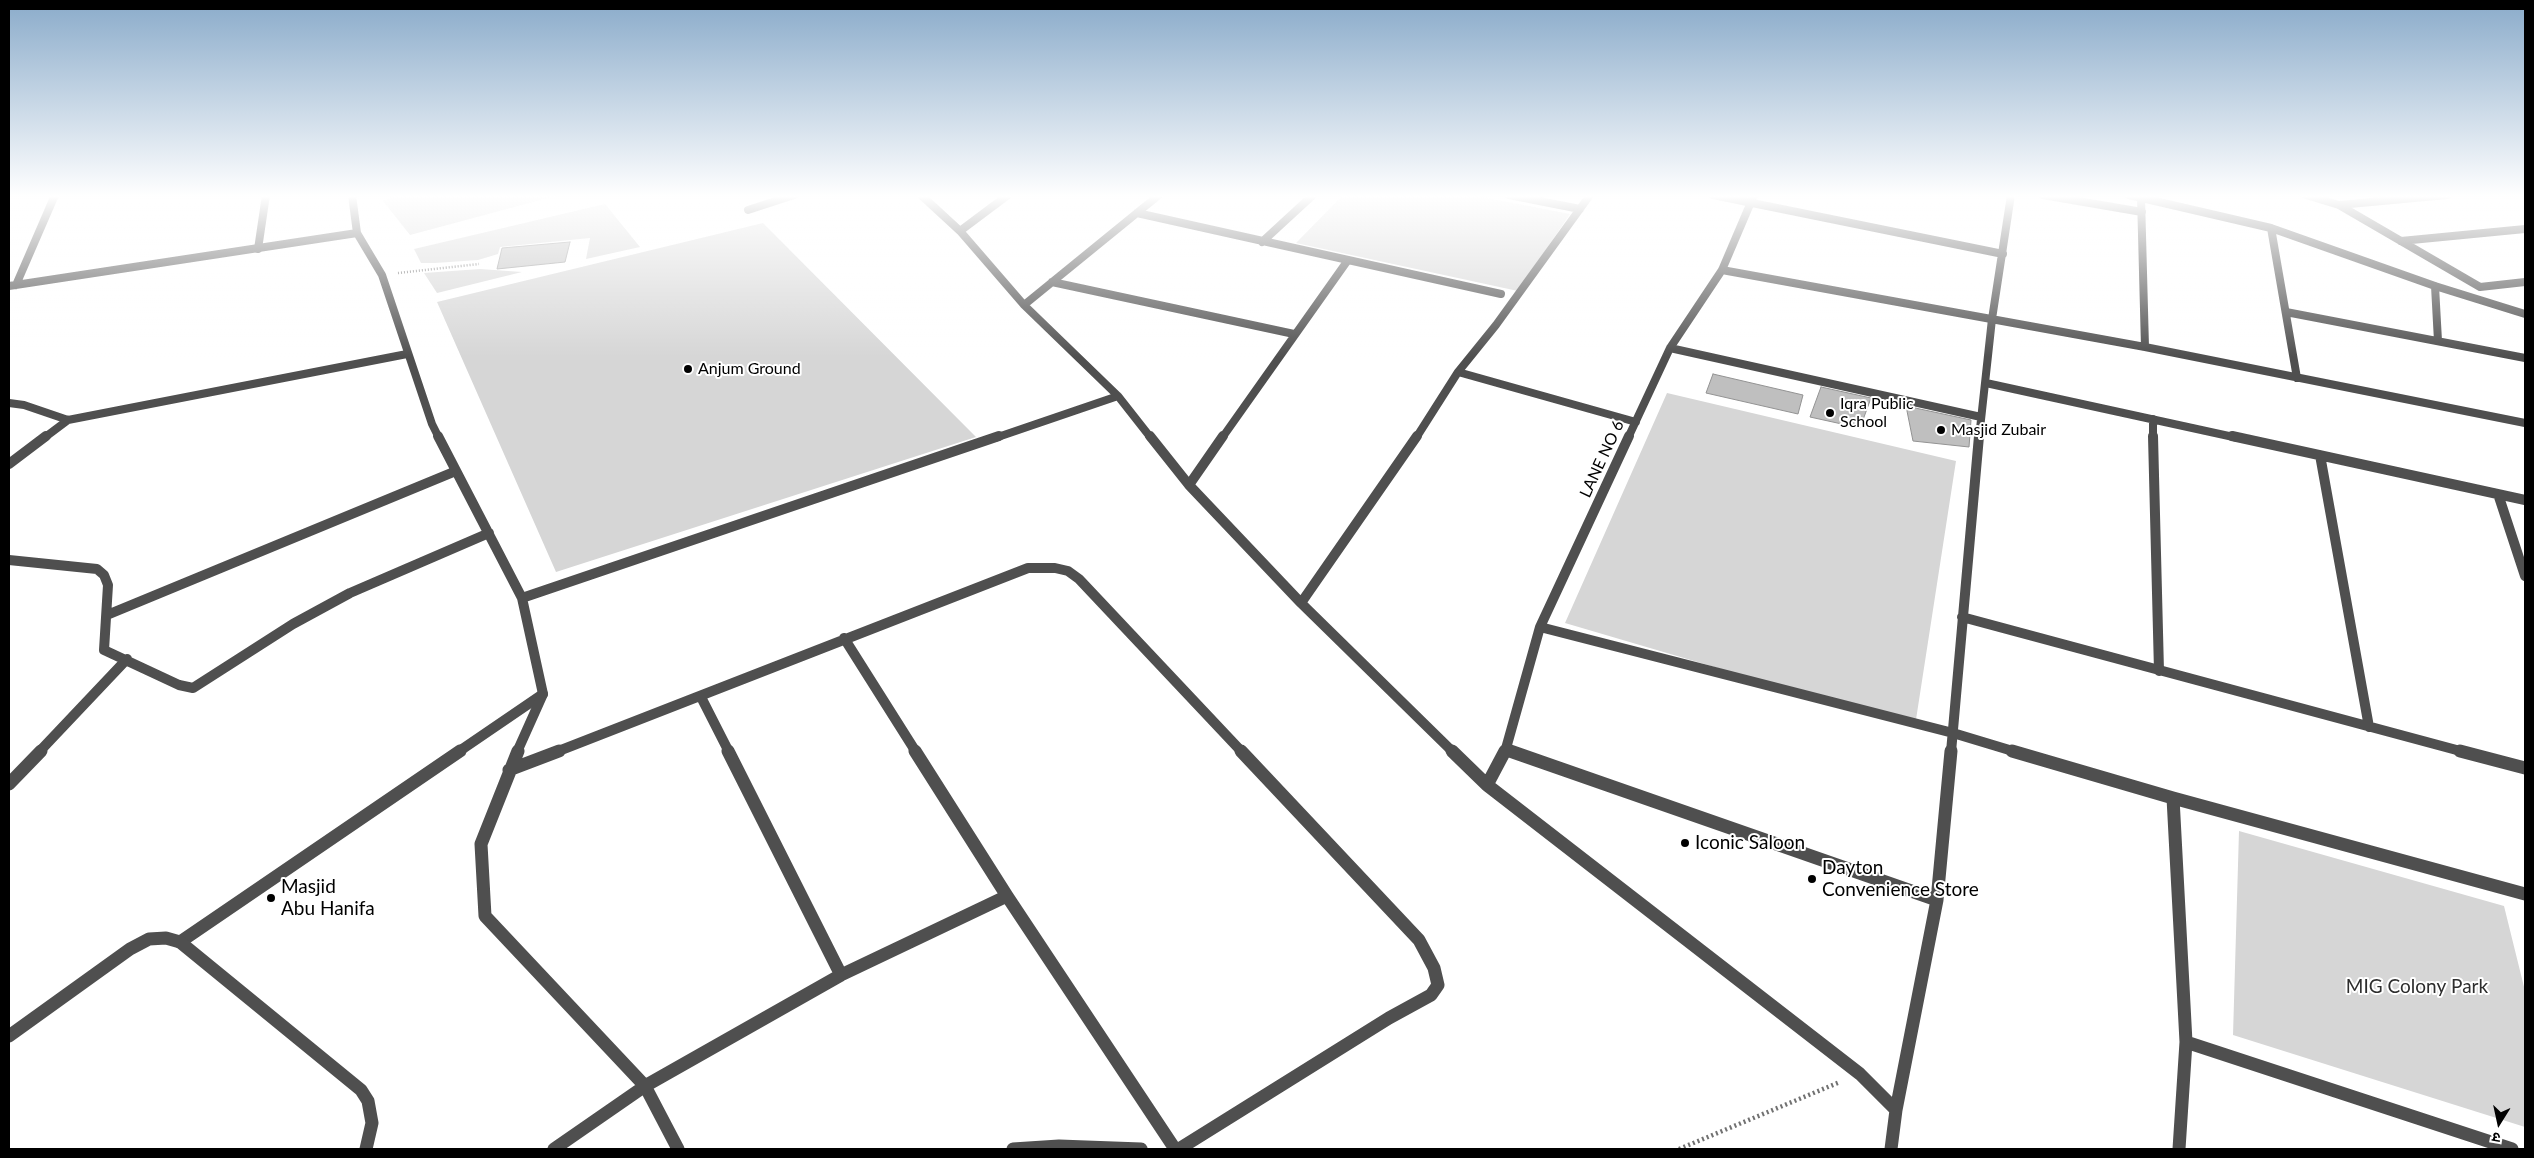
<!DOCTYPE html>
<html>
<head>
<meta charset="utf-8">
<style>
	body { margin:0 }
	#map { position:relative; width:2534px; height:1158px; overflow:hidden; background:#fff; font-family:Lato,"Noto Sans Devanagari",sans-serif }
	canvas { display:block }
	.frame { position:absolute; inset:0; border:10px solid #000; pointer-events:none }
	.north { position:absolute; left:2474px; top:1098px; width:50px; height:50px; -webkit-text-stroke:4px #fff; paint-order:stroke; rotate:190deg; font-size:14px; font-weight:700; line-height:20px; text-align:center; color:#000 }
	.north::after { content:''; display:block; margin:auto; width:18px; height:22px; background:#000; clip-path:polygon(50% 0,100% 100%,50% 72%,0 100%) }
</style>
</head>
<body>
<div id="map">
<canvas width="2534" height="1158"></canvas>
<div class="frame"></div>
<div class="north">उ</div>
</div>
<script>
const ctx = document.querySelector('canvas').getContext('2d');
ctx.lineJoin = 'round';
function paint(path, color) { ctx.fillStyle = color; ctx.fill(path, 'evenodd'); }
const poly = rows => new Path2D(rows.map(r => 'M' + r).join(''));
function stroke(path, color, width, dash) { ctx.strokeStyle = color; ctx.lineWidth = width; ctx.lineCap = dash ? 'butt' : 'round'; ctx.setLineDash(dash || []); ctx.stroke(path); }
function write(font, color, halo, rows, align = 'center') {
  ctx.font = font + ' Lato,sans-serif'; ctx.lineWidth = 4; ctx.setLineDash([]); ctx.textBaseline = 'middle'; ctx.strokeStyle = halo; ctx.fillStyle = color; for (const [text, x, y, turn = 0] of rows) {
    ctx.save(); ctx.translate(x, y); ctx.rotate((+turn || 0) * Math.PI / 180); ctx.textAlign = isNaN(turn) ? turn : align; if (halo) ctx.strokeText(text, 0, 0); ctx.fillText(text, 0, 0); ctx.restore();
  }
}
const green = poly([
	[397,195,559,195,410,235,383,201],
	[1343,195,1472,195,1570,214,1518,291,1296,243],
	[605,204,640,247,586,259,590,238,500,247,498,254,478,260,435,263,421,263,414,249],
	[763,223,976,437,556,572,437,302],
	[480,269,522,272,437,293,424,273],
	[1667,393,1956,461,1915,726,1565,623],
	[2239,831,2504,906,2525,991,2525,1127,2233,1035]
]);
const building = poly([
	[570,242,565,262,497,269,502,248,570,242],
	[1713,374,1803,395,1798,414,1706,393,1713,374],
	[1821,387,1871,398,1860,428,1810,417,1821,387],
	[1906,406,1971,420,1969,447,1913,441,1906,406]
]);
const pathFar1 = poly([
	[398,273,479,264]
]);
const path = poly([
	[1679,1149,1840,1082]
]);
const laneFar2 = poly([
	[748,210,794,195],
	[258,249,266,195]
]);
const laneFar1 = poly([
	[458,752,543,694]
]);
const lane = poly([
	[180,942,460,751]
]);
const streetFar2 = poly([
	[352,195,357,233],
	[921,195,960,231,1024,305,1118,396,1151,438],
	[1509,195,1580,209],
	[1713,195,2003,254],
	[2043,195,2142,212],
	[2129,195,2271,228,2435,286,2525,314],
	[2306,195,2339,205,2480,287,2525,282],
	[2141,197,2145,347],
	[2339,205,2447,195],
	[1137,213,1501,294],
	[2271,228,2297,378],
	[960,231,1008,195],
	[2401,241,2525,229],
	[1262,242,1313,195],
	[1722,270,2145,347,2525,423],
	[1052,282,1294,334],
	[16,285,55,195],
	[9,286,357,233,382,275,432,424,439,438],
	[2435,286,2438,341],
	[1024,305,1159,195],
	[2286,312,2525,358],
	[1670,348,1981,417],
	[1458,372,1636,422],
	[1986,383,2238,438],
	[9,403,24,405,68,420,407,354],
	[2153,419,2153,438],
	[44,438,68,420],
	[995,438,1118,396],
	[1222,438,1348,260],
	[1416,438,1458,372,1496,325,1590,195],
	[1628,438,1670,348,1722,270,1754,195],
	[1979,438,1992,319,2011,195]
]);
const streetFar1 = poly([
	[438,436,522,598,543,694,517,752],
	[1150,436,1189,485,1301,603,1453,752],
	[2153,436,2159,671],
	[2232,436,2525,500],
	[2320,455,2369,727],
	[9,464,46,436],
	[1189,485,1223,436],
	[2498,494,2525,576],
	[9,560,97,569,104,575,108,585,104,650,179,685,193,688,293,624,350,593,489,533],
	[522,598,999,436],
	[1301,603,1417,436],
	[107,615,456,471],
	[1962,617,2464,752],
	[1540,627,1953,733,2016,752],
	[844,638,916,752],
	[701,697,729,752],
	[1506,749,1514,752],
	[39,752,127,659],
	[556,752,1028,568,1055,568,1068,571,1079,579,1242,752],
	[1505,752,1540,627,1629,436],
	[1951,752,1979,436]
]);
const street = poly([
	[518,751,481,844,485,916,645,1086,678,1149],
	[728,751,841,975],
	[915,751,1007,896,1175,1149],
	[1452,751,1487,785,1860,1074,1896,1110],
	[1510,751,1937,900],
	[2012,751,2173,798,2525,894],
	[2460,751,2525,768],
	[509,770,559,751],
	[9,784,41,751],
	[1487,785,1505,751],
	[2173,798,2186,1042,2179,1149],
	[9,1036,130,949,149,939,166,938,180,942,361,1090,368,1101,372,1123,366,1149],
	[2186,1042,2512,1149],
	[554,1149,645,1086,841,975,1007,896],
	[1013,1149,1059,1146,1141,1149],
	[1179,1149,1389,1018,1431,995,1438,985,1434,968,1419,940,1241,751],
	[1891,1149,1896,1110,1937,900,1951,751]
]);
const markers = [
	[688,369,5,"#000"],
	[1830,413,5,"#000"],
	[1941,430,5,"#000"],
	[1685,843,5,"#000"],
	[1812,879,5,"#000"],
	[271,898,5,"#000"]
];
const poiNames = [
	["Anjum Ground",698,369],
	["Iqra Public",1840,404],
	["School",1840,422],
	["Masjid Zubair",1951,430]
];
const streetNames = [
	["LANE NO 6",1602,459,-65]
];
const nearPoinames = [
	["Iconic Saloon",1695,843],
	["Dayton",1822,868],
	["Convenience Store",1822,890],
	["Masjid",281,887],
	["Abu Hanifa",281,909]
];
const nearParknames = [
	["MIG Colony Park",2417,987]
];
paint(green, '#d6d6d6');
paint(building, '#bfbfbf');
stroke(building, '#939393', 1);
stroke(pathFar1, '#717171', 2.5, [1, 2]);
stroke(path, '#717171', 4.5, [2, 3]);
stroke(laneFar2, '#4f4f4f', 8);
stroke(laneFar1, '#4f4f4f', 10);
stroke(lane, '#4f4f4f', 13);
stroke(streetFar2, '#4f4f4f', 8);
stroke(streetFar1, '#4f4f4f', 10);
stroke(street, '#4f4f4f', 13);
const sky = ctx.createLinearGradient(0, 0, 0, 357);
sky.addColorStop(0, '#8aabca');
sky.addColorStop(0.55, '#fff');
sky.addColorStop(1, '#ffffff00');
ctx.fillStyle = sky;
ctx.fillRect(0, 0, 2534, 357);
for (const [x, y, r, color] of markers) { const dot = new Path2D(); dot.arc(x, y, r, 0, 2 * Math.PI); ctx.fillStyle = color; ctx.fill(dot); stroke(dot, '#fff', 2); }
write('16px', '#000', '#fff', poiNames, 'left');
write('16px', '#000', '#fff', streetNames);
write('19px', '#000', '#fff', nearPoinames, 'left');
write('19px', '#2d2d2d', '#fff', nearParknames);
</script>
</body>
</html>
